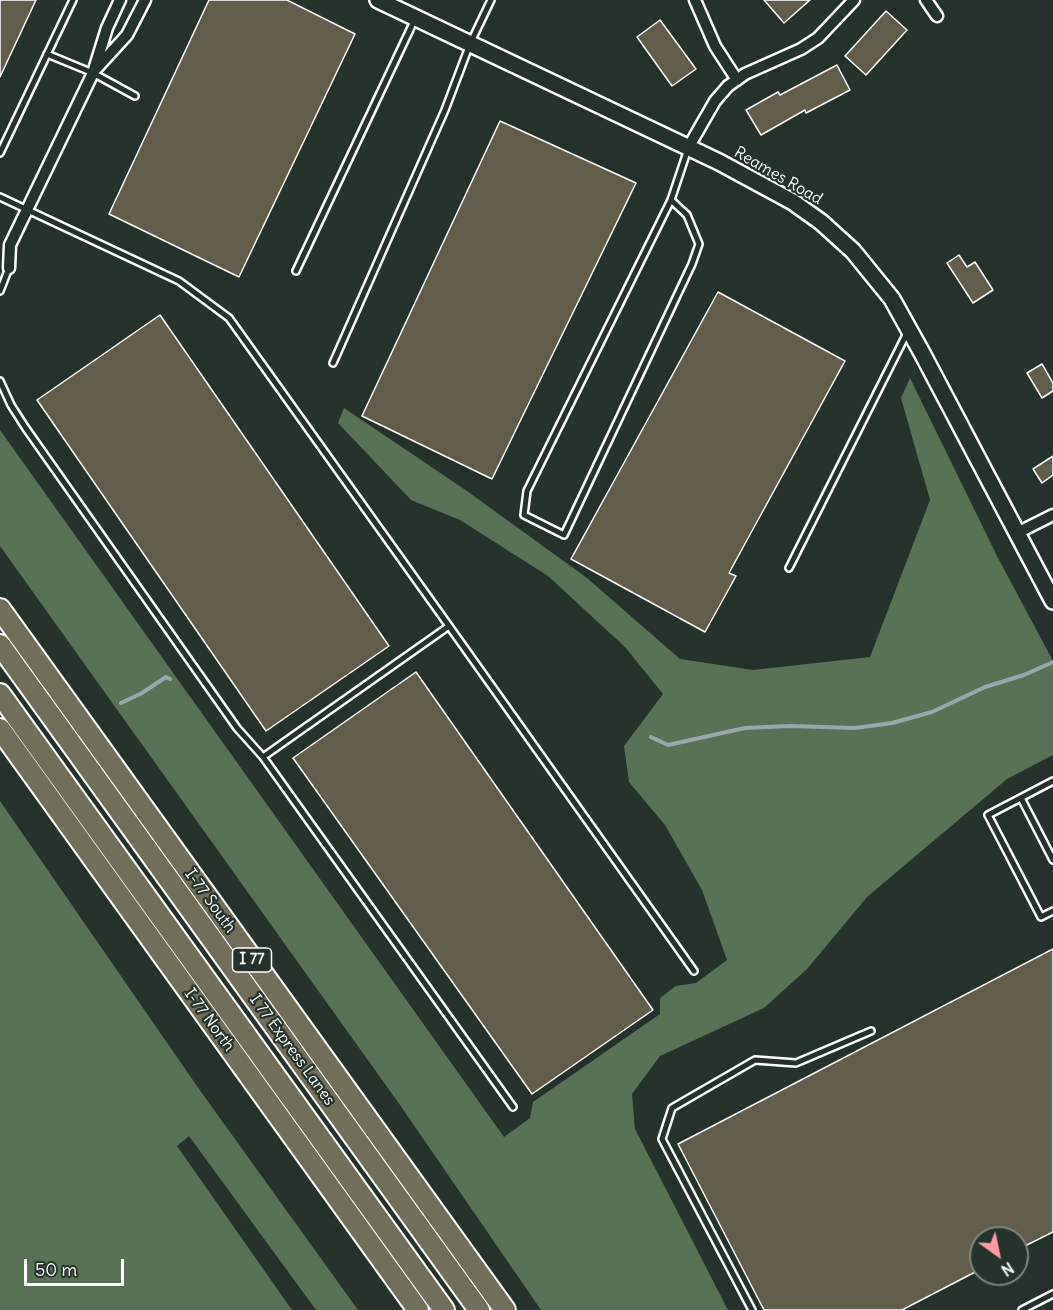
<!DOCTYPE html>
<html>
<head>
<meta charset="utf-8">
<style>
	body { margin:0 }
	#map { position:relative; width:1053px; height:1310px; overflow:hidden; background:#26332d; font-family:Delius,sans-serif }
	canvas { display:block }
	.north { position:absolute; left:969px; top:1226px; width:60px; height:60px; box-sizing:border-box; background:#26332d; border:2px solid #7d8581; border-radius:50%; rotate:147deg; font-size:16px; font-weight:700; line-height:24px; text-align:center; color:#fff }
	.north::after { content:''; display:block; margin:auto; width:21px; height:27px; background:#ff9aa2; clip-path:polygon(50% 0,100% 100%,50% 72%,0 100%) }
	.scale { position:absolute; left:24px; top:1259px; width:100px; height:27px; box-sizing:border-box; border:3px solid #fff; border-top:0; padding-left:8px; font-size:18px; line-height:21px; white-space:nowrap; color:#fff; -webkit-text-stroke:4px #26332d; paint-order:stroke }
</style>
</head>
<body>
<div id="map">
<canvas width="1053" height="1310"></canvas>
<div class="north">N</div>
<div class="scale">50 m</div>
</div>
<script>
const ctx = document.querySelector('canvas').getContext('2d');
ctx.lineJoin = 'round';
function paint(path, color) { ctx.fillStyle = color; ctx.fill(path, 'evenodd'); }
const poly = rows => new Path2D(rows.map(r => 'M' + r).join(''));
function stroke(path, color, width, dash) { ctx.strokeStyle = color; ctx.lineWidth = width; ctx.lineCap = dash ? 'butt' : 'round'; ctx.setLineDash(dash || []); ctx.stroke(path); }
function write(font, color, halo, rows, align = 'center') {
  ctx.font = font + ' Delius,sans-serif'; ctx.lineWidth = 4.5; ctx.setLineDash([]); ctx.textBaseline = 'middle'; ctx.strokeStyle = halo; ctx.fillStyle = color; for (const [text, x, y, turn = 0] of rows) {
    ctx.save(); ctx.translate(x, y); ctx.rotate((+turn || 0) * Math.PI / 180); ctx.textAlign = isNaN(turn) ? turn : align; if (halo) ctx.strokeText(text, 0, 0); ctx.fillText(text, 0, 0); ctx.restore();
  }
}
const green = poly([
	[910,378,997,556,1053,661,1053,755,1007,779,867,897,807,969,764,1008,660,1056,632,1094,635,1129,728,1310,541,1310,400,1105,0,546,0,430,504,1137,530,1118,533,1102,660,1014,660,998,676,986,696,983,727,960,702,890,665,825,629,782,624,746,663,694,625,647,548,576,460,520,411,500,338,423,344,408,467,491,587,578,680,659,753,670,870,657,930,500,901,398],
	[0,801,199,1089,358,1310,316,1310,189,1136,177,1146,292,1310,0,1310]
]);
const stream = poly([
	[121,703,142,693,166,677,170,679],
	[651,737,668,745,745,728,790,726,855,728,892,723,932,712,985,687,1024,675,1053,662]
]);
const building = poly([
	[0,0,36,0,0,77,0,0],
	[209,0,287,0,355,34,239,277,109,214,209,0],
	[764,0,810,0,784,23,764,0],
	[886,11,907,30,866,75,845,56,886,11],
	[660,20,696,69,672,86,637,37,660,20],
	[837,65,850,90,806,113,805,110,761,135,746,110,778,92,780,95,837,65],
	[500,121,636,183,492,479,362,416,500,121],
	[959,255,967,267,975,262,993,290,973,303,947,263,959,255],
	[718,292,845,361,729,573,736,576,705,632,571,559,718,292],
	[160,315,389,646,266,731,37,400,160,315],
	[1042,364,1053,383,1053,391,1042,398,1027,373,1042,364],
	[1053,456,1053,475,1042,483,1033,469,1053,456],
	[416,672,653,1010,532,1094,293,758,416,672],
	[1053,949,1053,1232,1017,1250,1017,1238,981,1238,981,1269,902,1310,764,1310,678,1144,1053,949]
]);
const service = poly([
	[47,54,93,73,135,96],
	[0,153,73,0],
	[0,197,179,281,229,318,449,626],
	[671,200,687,215,699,244,692,264,564,535,524,515,527,491,671,200,688,149],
	[296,271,415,19],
	[0,291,9,268],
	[333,363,445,110,470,44,491,0],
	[0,381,11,405,25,427,237,728,263,757,513,1107],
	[789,568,907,333],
	[263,757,449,626,694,971],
	[1053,781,988,815,1041,917,1053,911],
	[1021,798,1053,860],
	[752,1310,662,1139,672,1108,755,1060,796,1063,871,1031],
	[1022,1310,1053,1294]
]);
const minor = poly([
	[695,0,715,46,737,80],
	[926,0,937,16],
	[95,70,127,35,145,0],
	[688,148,715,101,728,86,745,74,801,49,818,38,854,0],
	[9,268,10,245,93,73,107,28,120,0],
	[1017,533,1053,515]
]);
const secondary = poly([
	[378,0,719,162,793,202,821,222,853,251,892,299,922,353,1053,601]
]);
const motorway = poly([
	[0,609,505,1310],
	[0,645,479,1310],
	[0,694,444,1310],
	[0,729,418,1310]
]);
const shields = [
	[252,960,39]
];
const shieldNames = [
	["I 77",252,960]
];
const streetNames = [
	["Reames Road",778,176,30],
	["I-77 South",210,901,54],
	["I-77 North",209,1020,54],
	["I 77 Express Lanes",292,1050,54]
];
paint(green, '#597155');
stroke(stream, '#99a6ab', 4);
paint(building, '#635d4c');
stroke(building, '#fff', 1.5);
stroke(service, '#fff', 10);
stroke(minor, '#fff', 15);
stroke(secondary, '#fff', 20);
stroke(motorway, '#fff', 24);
stroke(service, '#26332d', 5);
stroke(minor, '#26332d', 10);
stroke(secondary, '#26332d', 15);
stroke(motorway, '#716e59', 20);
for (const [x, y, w] of shields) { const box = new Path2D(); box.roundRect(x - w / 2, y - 12, w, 24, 4.5); ctx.fillStyle = '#26332d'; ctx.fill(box); stroke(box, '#fff', 1.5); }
write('bold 15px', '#fff', null, shieldNames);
write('16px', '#fff', '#26332d', streetNames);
</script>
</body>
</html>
